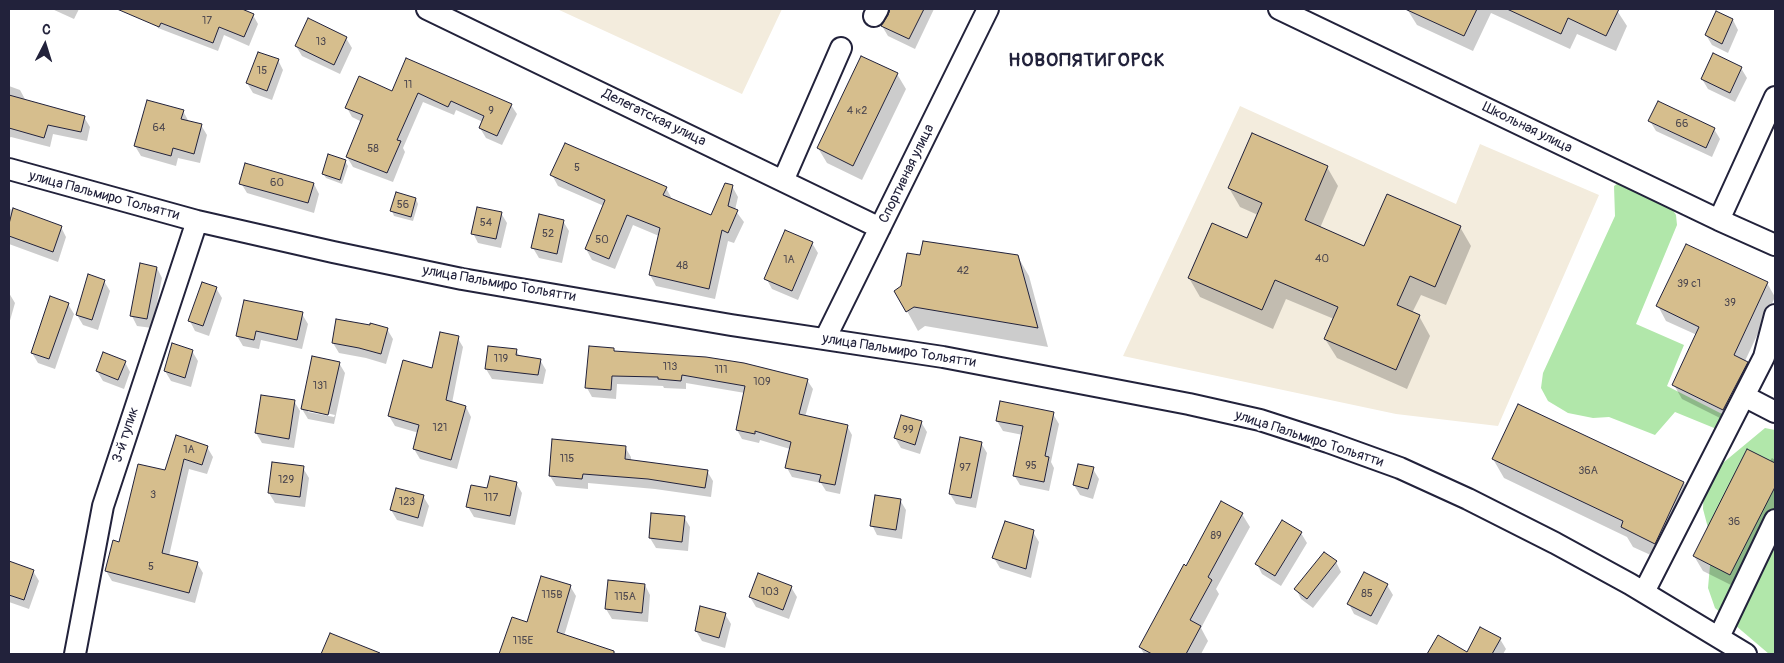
<!DOCTYPE html>
<html>
<head>
<meta charset="utf-8">
<style>
	body { margin:0 }
	#map { position:relative; width:1784px; height:663px; overflow:hidden; background:#fff; font-family:Pangolin,sans-serif }
	canvas { display:block }
	.frame { position:absolute; inset:0; border:10px solid #22223b; pointer-events:none }
	.north { position:absolute; left:20px; top:20px; width:50px; height:50px; -webkit-text-stroke:4px #fff; paint-order:stroke; rotate:5deg; font-size:14px; font-weight:700; line-height:20px; text-align:center; color:#22223b }
	.north::after { content:''; display:block; margin:auto; width:18px; height:22px; background:#22223b; clip-path:polygon(50% 0,100% 100%,50% 72%,0 100%) }
</style>
</head>
<body>
<div id="map">
<canvas width="1784" height="663"></canvas>
<div class="frame"></div>
<div class="north">С</div>
</div>
<script>
const ctx = document.querySelector('canvas').getContext('2d');
ctx.lineJoin = 'round';
function paint(path, color) { ctx.fillStyle = color; ctx.fill(path, 'evenodd'); }
const poly = rows => new Path2D(rows.map(r => 'M' + r).join(''));
function stroke(path, color, width, dash) { ctx.strokeStyle = color; ctx.lineWidth = width; ctx.lineCap = dash ? 'butt' : 'round'; ctx.setLineDash(dash || []); ctx.stroke(path); }
function write(font, color, halo, rows, align = 'center') {
  ctx.font = font + ' Pangolin,sans-serif'; ctx.lineWidth = 4.5; ctx.setLineDash([]); ctx.textBaseline = 'middle'; ctx.strokeStyle = halo; ctx.fillStyle = color; for (const [text, x, y, turn = 0] of rows) {
    ctx.save(); ctx.translate(x, y); ctx.rotate((+turn || 0) * Math.PI / 180); ctx.textAlign = isNaN(turn) ? turn : align; if (halo) ctx.strokeText(text, 0, 0); ctx.fillText(text, 0, 0); ctx.restore();
  }
}
const built = poly([
	[557,9,782,9,742,94],
	[1240,106,1456,204,1480,144,1599,195,1498,426,1396,414,1123,356]
]);
const green = poly([
	[1621,181,1669,204,1676,215,1677,225,1636,324,1684,345,1667,386,1726,416,1719,430,1675,412,1655,435,1609,417,1593,418,1568,413,1548,401,1541,388,1543,373,1615,216,1614,186],
	[1765,428,1775,430,1775,654,1769,654,1715,608,1708,588,1712,543,1703,509,1704,487,1712,472]
]);
const shadow = poly([
	[52,9,79,9,74,19],
	[158,9,239,9,253,15,258,24,249,46,224,35,218,51,158,28,153,19],
	[890,9,934,9,915,49,888,36,882,26,890,15],
	[1407,9,1616,9,1627,26,1616,51,1577,34,1570,49,1491,13,1473,51,1417,25],
	[1717,13,1733,20,1738,30,1728,53,1712,45,1706,35],
	[346,38,352,48,340,74,302,56,296,46],
	[278,60,283,70,272,100,253,93,247,83],
	[407,60,511,105,517,114,502,145,486,138,480,128,483,122,456,110,454,115,423,102,403,148,405,152,393,182,353,167,347,157,362,122,352,117,347,108,393,93],
	[1741,68,1747,78,1735,102,1708,89,1702,79],
	[897,74,906,89,862,180,827,163,818,148],
	[9,86,20,90,26,101,84,117,90,127,87,141,53,134,50,147,11,137,9,138],
	[183,111,189,122,201,125,207,135,200,163,178,158,176,166,141,156,135,146],
	[1650,121,1714,129,1720,139,1712,157,1656,131],
	[345,161,348,166,342,184,326,178,323,173],
	[1327,167,1338,186,1320,228,1365,247,1460,227,1471,246,1446,305,1421,295,1412,313,1419,316,1430,336,1407,389,1337,358,1325,339,1334,319,1286,299,1273,329,1200,297,1189,278,1247,240,1258,215,1240,207,1229,188],
	[552,175,666,188,672,199,712,217,732,186,738,197,735,210,744,222,734,243,728,241,715,299,656,286,650,275,659,236,633,225,615,269,592,260,586,249,604,206,558,186],
	[241,183,314,184,319,194,314,213,247,193],
	[416,199,418,204,413,221,394,216,392,211],
	[10,209,61,227,66,237,58,262,9,244,9,214],
	[501,213,507,223,501,248,478,243,473,233],
	[563,221,569,231,562,263,539,258,533,248],
	[812,243,818,253,798,300,772,289,766,278],
	[921,256,1018,257,1029,276,1048,347,925,326,918,331,896,291,902,287],
	[157,268,162,278,152,328,137,326,132,316],
	[104,281,110,291,98,330,83,325,77,315],
	[1767,283,1775,297,1745,361,1747,363,1756,377,1732,424,1682,399,1674,385,1697,335,1666,321,1658,306],
	[216,288,222,298,209,336,195,331,190,321],
	[9,293,15,303,9,324],
	[68,304,74,314,55,369,38,363,32,353],
	[302,314,308,324,302,349,261,340,259,349,243,346,237,336],
	[337,321,387,329,393,339,386,364,366,358,339,353,333,343],
	[457,337,463,347,452,403,466,407,471,417,457,469,420,459,414,449,419,433,395,426,389,416,433,369],
	[613,349,616,352,807,380,813,389,805,417,847,426,852,435,840,494,826,491,821,483,792,477,787,468,790,449,760,440,759,443,742,439,737,430,745,393,686,383,686,389,664,388,663,386,617,384,616,399,592,397,587,388],
	[516,350,520,357,540,360,546,370,543,384,492,379,486,369],
	[192,351,198,361,191,387,171,381,165,371],
	[125,362,130,372,124,389,103,381,97,371],
	[339,363,345,373,334,424,308,419,302,409],
	[308,409,335,415,334,417,308,412],
	[294,401,300,411,294,448,262,443,256,433],
	[1519,405,1684,483,1695,503,1666,562,1633,547,1627,537,1504,478,1493,459],
	[1053,414,1059,424,1051,462,1054,468,1049,491,1020,485,1014,475,1023,435,1003,431,997,421],
	[921,422,927,432,920,454,901,448,895,438],
	[177,437,207,447,213,457,207,474,189,469,169,556,197,563,203,573,195,603,112,581,106,571,120,543,166,471],
	[981,443,987,453,976,508,956,504,950,494],
	[625,447,631,457,631,461,707,471,713,481,711,497,655,489,588,483,588,489,556,486,550,476],
	[1772,458,1775,460,1775,518,1739,589,1703,571,1694,556],
	[303,468,309,478,305,507,275,503,269,493],
	[1093,469,1099,479,1093,499,1080,495,1074,485],
	[516,483,522,493,515,525,474,517,468,507],
	[423,496,429,506,423,527,397,520,391,510],
	[900,500,906,510,902,539,877,535,872,525],
	[652,514,684,517,690,527,688,551,656,548,650,538],
	[1242,514,1250,527,1216,589,1219,594,1201,628,1208,641,1201,654,1144,654,1140,647,1187,567],
	[1033,532,1039,542,1031,578,1000,568,994,558],
	[1301,533,1307,543,1281,586,1262,574,1257,564],
	[1336,562,1341,572,1313,608,1301,599,1296,589],
	[9,563,33,571,39,581,29,609,9,602],
	[645,585,650,595,648,622,612,619,606,609],
	[1387,585,1393,595,1377,625,1354,614,1349,604],
	[570,586,576,596,564,636,619,654,501,654,513,618,528,623],
	[791,587,797,597,789,619,756,607,750,597],
	[725,614,731,624,725,648,702,641,696,631],
	[330,635,379,654,323,654],
	[1438,637,1468,654,1500,639,1506,649,1503,654,1428,654]
]);
const building = poly([
	[117,9,242,9,254,14,244,37,219,27,213,43,161,23,159,27,117,9],
	[890,9,924,9,909,39,881,26,888,15,890,9],
	[1405,9,1477,9,1464,36,1405,9],
	[1507,9,1619,9,1606,36,1568,18,1561,34,1507,9],
	[1716,11,1733,19,1722,44,1705,35,1716,11],
	[308,18,347,37,334,65,295,46,308,18],
	[258,52,279,59,267,91,246,83,258,52],
	[1713,53,1742,67,1730,93,1701,79,1713,53],
	[861,56,898,73,853,166,817,148,861,56],
	[406,58,512,104,497,136,479,128,484,116,451,101,448,107,418,93,397,140,401,141,387,173,346,157,363,115,345,108,359,76,392,91,406,58],
	[9,95,85,116,81,132,48,125,44,138,9,128,9,95],
	[147,100,184,110,181,119,202,124,194,154,173,148,171,156,134,146,147,100],
	[1658,101,1715,128,1706,148,1648,121,1658,101],
	[1252,133,1328,166,1305,220,1364,246,1387,194,1461,226,1435,287,1410,276,1397,305,1420,315,1396,370,1324,339,1338,307,1275,280,1262,310,1188,278,1212,223,1247,238,1262,203,1228,188,1252,133],
	[565,143,667,187,663,195,711,215,725,183,733,185,728,206,738,210,728,233,722,230,709,289,649,275,660,228,627,215,609,259,585,249,605,200,550,175,565,143],
	[328,154,346,160,340,180,322,174,328,154],
	[245,163,314,183,308,203,239,184,245,163],
	[396,192,416,198,411,217,390,211,396,192],
	[477,207,502,212,496,239,471,234,477,207],
	[13,208,62,226,53,252,9,236,9,224,13,208],
	[539,214,564,220,557,254,531,248,539,214],
	[785,230,813,242,792,291,764,279,785,230],
	[923,241,1018,255,1038,328,914,307,906,312,894,291,901,286,907,253,920,255,923,241],
	[1686,244,1768,282,1734,355,1748,362,1723,410,1672,385,1699,327,1656,306,1686,244],
	[140,263,157,267,147,319,130,316,140,263],
	[88,274,105,280,92,320,76,315,88,274],
	[202,282,217,287,203,326,188,321,202,282],
	[50,296,69,303,49,359,31,353,50,296],
	[244,300,303,312,297,340,256,331,254,340,236,336,244,300],
	[336,319,370,325,370,323,388,328,381,354,359,348,332,343,336,319],
	[440,332,459,336,446,400,466,406,451,460,413,449,419,425,388,416,403,360,432,368,440,332],
	[172,343,193,350,185,378,164,371,172,343],
	[488,346,517,349,516,355,541,359,538,375,485,369,488,346],
	[589,346,614,348,614,351,706,357,744,363,808,379,799,414,848,425,835,485,819,482,821,475,785,468,791,442,755,431,755,434,736,430,745,386,682,375,681,381,658,379,658,377,612,376,611,390,585,388,589,346],
	[103,352,126,361,118,380,96,371,103,352],
	[312,356,340,362,328,415,301,409,312,356],
	[261,395,295,400,289,439,255,433,261,395],
	[1000,401,1054,412,1045,456,1049,457,1044,482,1013,476,1023,426,996,421,1000,401],
	[1518,404,1684,482,1655,544,1621,527,1623,521,1492,459,1518,404],
	[901,415,922,421,915,445,894,438,901,415],
	[176,435,208,446,202,465,184,459,162,553,198,562,189,593,105,571,113,540,119,542,138,464,165,470,176,435],
	[960,437,982,442,971,498,949,494,960,437],
	[552,439,626,446,625,459,708,470,705,488,648,479,583,474,582,479,549,476,552,439],
	[1747,449,1775,463,1775,487,1730,575,1693,556,1747,449],
	[272,462,304,466,300,497,268,493,272,462],
	[1078,464,1094,467,1088,489,1073,485,1078,464],
	[490,476,517,482,510,516,466,507,471,485,487,488,490,476],
	[396,488,424,495,418,518,390,510,396,488],
	[875,495,901,499,896,530,870,526,875,495],
	[1221,501,1243,513,1208,577,1212,580,1190,620,1201,626,1186,654,1152,654,1139,647,1184,564,1186,566,1221,501],
	[651,513,685,516,682,542,649,538,651,513],
	[1282,520,1302,532,1275,576,1255,564,1282,520],
	[1005,521,1034,530,1026,569,992,558,1005,521],
	[1324,552,1337,561,1307,599,1294,589,1324,552],
	[9,561,34,570,24,600,9,595,9,561],
	[1364,572,1388,584,1371,616,1347,604,1364,572],
	[758,573,792,586,783,610,749,597,758,573],
	[541,576,571,585,557,632,614,651,614,654,499,654,512,617,527,622,541,576],
	[608,580,645,584,642,613,605,609,608,580],
	[700,606,726,613,719,638,695,631,700,606],
	[1480,627,1501,638,1492,654,1427,654,1438,635,1467,652,1480,627],
	[330,633,380,653,380,654,321,654,330,633]
]);
const minor = poly([
	[427,9,880,228],
	[1279,9,1719,220,1775,245],
	[874,16,878,9],
	[9,169,197,221,333,252,462,279,731,325,943,357,1189,404,1260,420,1328,442,1400,468,1468,499,1555,543,1630,584,1746,654],
	[783,181,841,48],
	[1719,220,1775,97],
	[825,339,988,9],
	[1744,396,1775,412],
	[1644,592,1764,357,1775,315],
	[1719,637,1775,520],
	[75,654,103,506,197,221]
]);
const numberNames = [
	["17",207,21],
	["13",321,42],
	["15",262,71],
	["11",408,85],
	["9",491,111],
	["4 к2",857,111],
	["66",1682,124],
	["64",159,128],
	["58",373,149],
	["5",577,168],
	["60",277,183],
	["56",403,205],
	["54",486,223],
	["52",548,234],
	["50",602,240],
	["40",1322,259],
	["1А",789,260],
	["48",682,266],
	["42",963,271],
	["39 с1",1689,284],
	["39",1730,303],
	["119",501,359],
	["113",670,367],
	["111",721,370],
	["109",762,382],
	["131",320,386],
	["121",440,428],
	["99",908,430],
	["1А",189,450],
	["115",567,459],
	["95",1031,466],
	["97",965,468],
	["36А",1588,471],
	["129",286,480],
	["3",153,495],
	["117",491,498],
	["123",407,502],
	["36",1734,522],
	["89",1216,536],
	["5",151,567],
	["103",770,592],
	["85",1367,594],
	["115В",552,595],
	["115А",625,597],
	["115Е",523,641]
];
const streetNames = [
	["Делегатская улица",654,118,26],
	["Школьная улица",1527,128,26],
	["Спортивная улица",907,174,-64],
	["улица Пальмиро Тольятти",104,196,15],
	["улица Пальмиро Тольятти",499,284,10],
	["улица Пальмиро Тольятти",899,351,9],
	["3-й тупик",126,435,-72],
	["улица Пальмиро Тольятти",1309,439,18]
];
const districtNames = [
	["НОВОПЯТИГОРСК",1087,61]
];
paint(built, '#f3ecdd');
paint(green, '#b1e7aa');
paint(shadow, '#0003');
paint(building, '#d6be8d');
stroke(building, '#22223b', 1);
stroke(minor, '#22223b', 24);
stroke(minor, '#fff', 20);
write('11px', '#4f4950', null, numberNames);
write('14px', '#22223b', '#fff', streetNames);
ctx.letterSpacing = '1px';
write('bold 19px', '#22223b', '#fff', districtNames);
ctx.letterSpacing = '0px';
</script>
</body>
</html>
